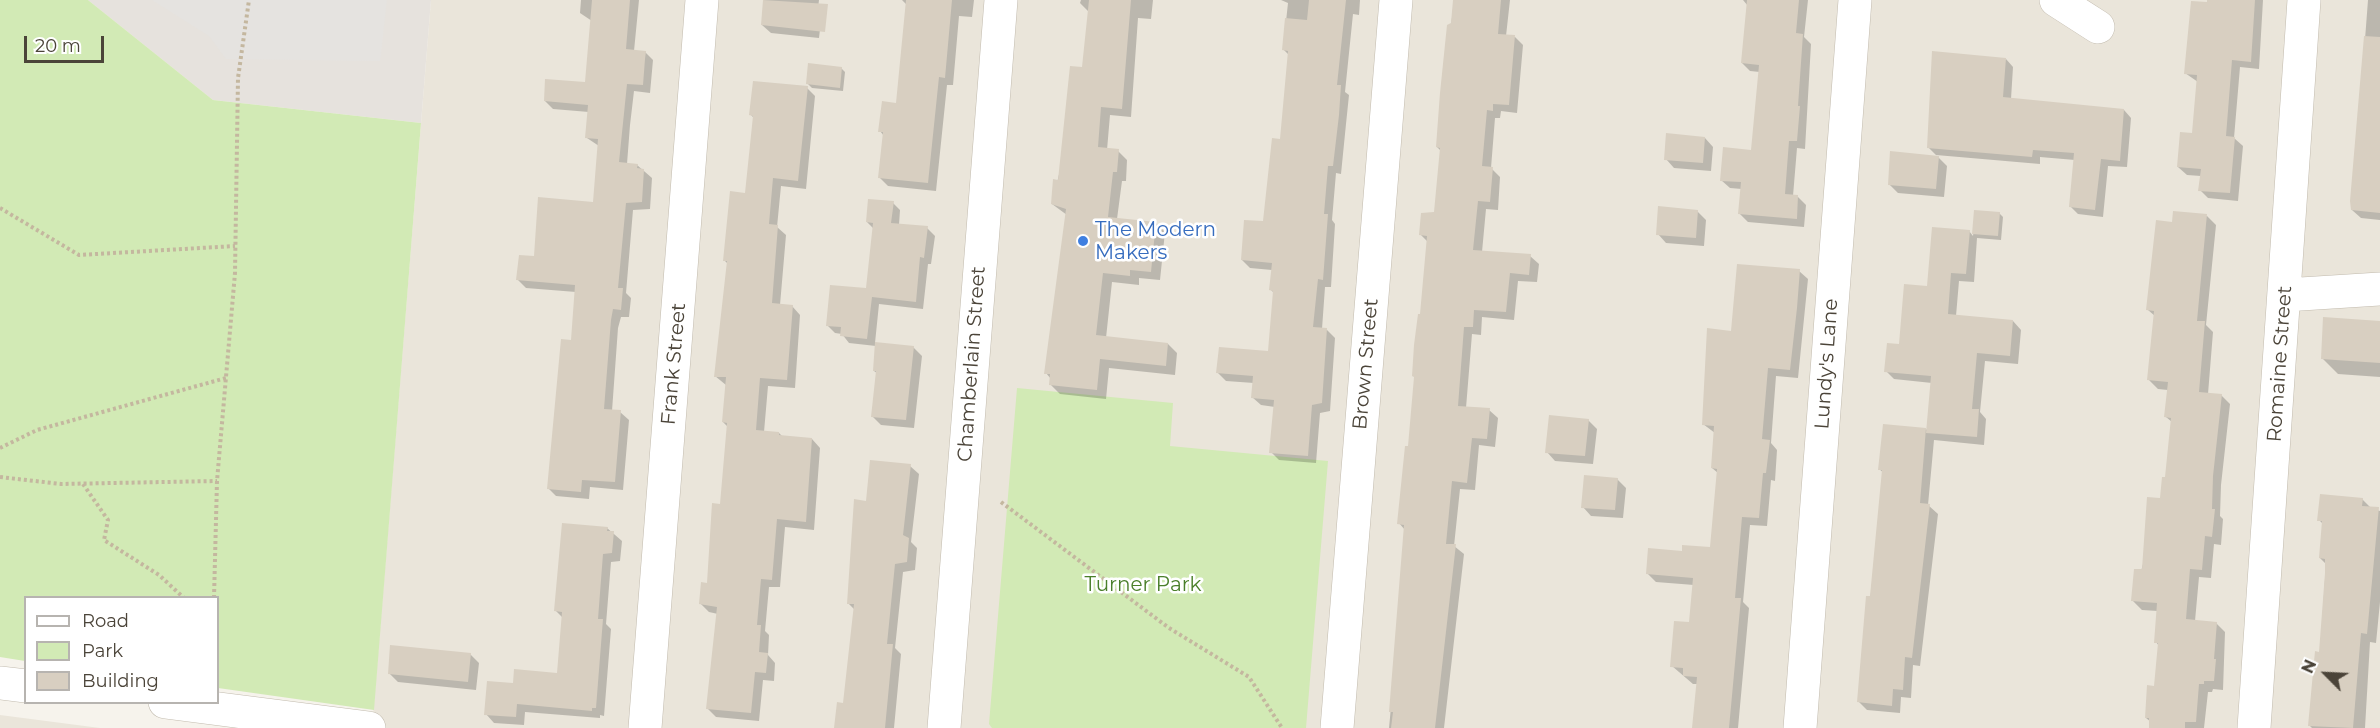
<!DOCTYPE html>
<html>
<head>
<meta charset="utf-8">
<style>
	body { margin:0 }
	#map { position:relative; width:2380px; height:728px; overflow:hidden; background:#f6f3ec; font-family:Montserrat,sans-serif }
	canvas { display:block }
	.legend { position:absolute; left:24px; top:596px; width:195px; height:108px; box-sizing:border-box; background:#fff; border:2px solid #b7b4b0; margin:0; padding:8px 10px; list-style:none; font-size:18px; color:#4b4439 }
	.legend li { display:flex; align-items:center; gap:12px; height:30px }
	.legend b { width:30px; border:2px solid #b7b4b0 }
	.north { position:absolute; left:2296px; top:644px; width:60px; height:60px; -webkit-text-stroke:4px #fff; paint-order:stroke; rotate:294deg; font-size:16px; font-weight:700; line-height:24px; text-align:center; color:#4b4439 }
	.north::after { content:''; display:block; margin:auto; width:21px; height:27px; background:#4b4439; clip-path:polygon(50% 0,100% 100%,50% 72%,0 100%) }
	.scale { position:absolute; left:24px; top:36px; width:80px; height:27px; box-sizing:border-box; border:3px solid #4b4439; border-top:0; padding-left:8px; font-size:18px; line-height:21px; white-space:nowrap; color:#4b4439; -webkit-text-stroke:4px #fff; paint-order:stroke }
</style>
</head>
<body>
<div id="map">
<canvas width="2380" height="728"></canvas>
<ul class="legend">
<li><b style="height:8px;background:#fff"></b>Road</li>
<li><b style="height:16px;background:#d2eab5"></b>Park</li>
<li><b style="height:16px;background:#d8cfc1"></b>Building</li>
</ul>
<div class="north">N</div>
<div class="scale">20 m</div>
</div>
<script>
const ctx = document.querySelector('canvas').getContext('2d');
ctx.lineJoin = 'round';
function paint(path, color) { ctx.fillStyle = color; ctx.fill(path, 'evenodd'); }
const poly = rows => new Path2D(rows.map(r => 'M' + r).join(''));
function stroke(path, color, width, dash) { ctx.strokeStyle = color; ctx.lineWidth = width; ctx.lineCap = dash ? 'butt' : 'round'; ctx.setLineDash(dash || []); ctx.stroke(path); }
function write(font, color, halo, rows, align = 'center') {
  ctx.font = font + ' Montserrat,sans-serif'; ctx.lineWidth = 5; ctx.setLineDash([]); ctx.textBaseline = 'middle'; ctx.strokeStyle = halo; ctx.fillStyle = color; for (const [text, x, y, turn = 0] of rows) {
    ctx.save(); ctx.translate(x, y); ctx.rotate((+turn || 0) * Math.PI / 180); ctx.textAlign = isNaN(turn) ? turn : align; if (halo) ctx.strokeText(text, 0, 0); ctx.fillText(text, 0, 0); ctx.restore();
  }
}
const residential = poly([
	[431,0,2380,0,2380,728,372,728],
	[0,715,100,728,0,728]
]);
const industrial = poly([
	[88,0,431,0,421,123,213,100]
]);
const green = poly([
	[0,0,88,0,213,100,421,123,374,710,218,688,218,598,26,598,25,661,0,657],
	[1017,388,1173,403,1170,446,1328,461,1306,728,992,728,989,724]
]);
const parking = poly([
	[152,0,387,0,380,61,226,59,209,36]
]);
const shadow = poly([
	[581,0,639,0,634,51,645,52,653,60,650,93,634,91,630,125,627,164,637,165,652,178,650,209,633,210,626,293,631,298,629,317,621,317,618,328,612,411,620,412,629,420,623,490,590,487,589,499,556,496,548,488,572,341,576,292,526,288,518,280,535,257,594,203,599,146,587,138,589,112,553,109,545,101,586,84,592,21,580,13],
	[764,0,819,0,818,8,822,12,819,38,771,33,762,25],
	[902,0,974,0,972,17,959,16,953,85,947,85,936,191,888,186,880,178,884,136,880,131,897,104,907,5],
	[1081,0,1153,0,1151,19,1138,18,1131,117,1110,115,1107,150,1118,151,1127,160,1126,181,1122,181,1117,219,1156,223,1165,232,1160,280,1139,278,1139,285,1112,282,1106,338,1168,344,1177,353,1175,375,1109,368,1106,399,1060,394,1051,385,1051,379,1046,373,1067,215,1052,204,1084,69,1089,12,1080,3],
	[1281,0,1360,0,1359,15,1353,14,1345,92,1349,95,1346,124,1341,174,1336,173,1332,220,1335,224,1331,287,1325,287,1322,329,1327,330,1335,338,1330,411,1320,413,1316,463,1279,460,1271,452,1275,407,1261,405,1252,397,1254,383,1226,381,1218,373,1270,353,1275,294,1271,290,1272,270,1250,268,1242,260,1265,223,1282,141,1290,56,1283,49,1288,3],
	[1454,0,1510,0,1506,36,1515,37,1523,45,1517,113,1501,111,1500,118,1495,118,1491,168,1500,177,1498,210,1486,209,1482,252,1530,256,1539,264,1537,282,1518,281,1514,320,1482,317,1481,335,1472,334,1466,408,1489,410,1498,418,1495,447,1479,445,1475,490,1460,489,1454,546,1464,554,1444,728,1389,728,1404,570,1405,530,1399,523,1409,448,1428,242,1421,235,1436,213,1441,151,1437,147],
	[1743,0,1808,0,1804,37,1811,44,1805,149,1797,148,1793,196,1798,197,1806,205,1804,227,1748,222,1739,213,1742,189,1730,188,1721,180,1753,151,1760,72,1750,71,1742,63,1748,6],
	[2208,0,2263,0,2259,69,2240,67,2234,138,2243,146,2238,201,2208,198,2200,190,2201,176,2187,175,2178,167,2193,135,2198,82,2185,73],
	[2368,0,2380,0,2380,220,2361,218,2352,210],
	[2006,59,2013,67,2011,99,2124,110,2131,118,2127,167,2108,166,2103,217,2078,214,2071,207,2075,160,2040,157,2040,164,1936,155,1947,166,1944,197,1898,193,1889,184,1938,157,1928,147],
	[841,68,845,72,843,91,812,88,808,84],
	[807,88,815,96,806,189,781,186,777,227,786,235,780,305,792,306,800,315,795,388,768,386,764,432,779,433,783,437,812,439,820,448,814,530,785,527,780,587,769,587,765,631,769,635,768,655,775,663,774,681,763,680,759,721,716,717,708,709,718,614,709,612,700,603,709,584,722,506,728,427,723,422,726,385,715,376,728,264,724,260,747,194,754,118,751,115],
	[1705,138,1713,147,1711,171,1674,168,1666,159],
	[893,203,900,210,899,225,927,228,935,236,931,264,928,264,923,309,879,304,875,343,913,347,922,356,914,428,881,425,873,417,877,373,874,371,876,346,849,343,842,334,835,333,827,325,867,290,874,229,867,222],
	[1697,211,1706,220,1704,246,1666,243,1658,234],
	[1976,211,1999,213,2003,217,2001,240,1977,238,1974,282,1959,281,1956,316,2013,321,2021,330,2018,364,1985,361,1980,412,1986,419,1984,445,1934,440,1928,505,1938,514,1920,666,1913,665,1911,698,1901,697,1900,713,1867,710,1859,702,1884,473,1879,469,1926,429,1928,431,1932,383,1894,379,1886,371,1928,288,1969,231,1973,236],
	[2207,216,2216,225,2206,325,2213,332,2208,394,2221,395,2230,404,2221,485,2220,516,2223,519,2221,545,2214,544,2211,578,2199,577,2195,621,2216,623,2225,632,2223,690,2213,689,2212,692,2208,692,2204,728,2150,728,2151,722,2146,718,2156,688,2159,646,2156,642,2158,611,2142,610,2133,601,2166,479,2172,422,2166,417,2168,390,2158,389,2149,380,2155,316,2148,310,2173,223],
	[1799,271,1808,279,1798,378,1776,376,1771,443,1777,450,1775,481,1771,480,1767,526,1750,525,1743,602,1749,608,1738,728,1694,728,1698,684,1693,684,1672,666,1690,623,1694,585,1656,582,1647,573,1683,552,1712,549,1718,473,1712,468,1715,433,1703,424,1732,332],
	[2380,322,2380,377,2338,374,2322,358],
	[1588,420,1597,429,1593,464,1555,461,1547,452],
	[910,466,919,474,911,542,917,548,915,570,903,572,895,648,901,654,894,728,836,728,844,704,855,610,848,603,867,502],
	[1617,479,1626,488,1623,518,1591,516,1583,507],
	[2362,499,2371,508,2380,511,2380,602,2376,643,2370,642,2365,728,2312,728,2310,726,2320,653,2326,564,2320,558,2323,524,2319,520],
	[607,528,622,541,620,561,611,562,606,624,611,629,604,716,600,715,600,718,525,712,524,725,494,723,486,714,514,685,558,674,563,618,555,610],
	[470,654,479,663,476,690,398,682,389,673]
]);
const building = poly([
	[592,0,630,0,626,49,646,51,645,59,643,85,627,84,619,162,638,164,637,168,644,169,642,202,626,203,618,288,623,288,621,310,613,309,611,320,604,409,621,410,615,482,582,480,581,492,547,489,561,339,571,340,575,285,516,280,519,255,534,256,538,197,593,202,598,139,585,138,588,105,544,101,545,79,585,82],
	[763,0,828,4,825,32,761,25],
	[906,0,952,0,945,78,939,77,928,183,878,178,883,132,878,132,882,101,896,103],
	[1089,0,1131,0,1122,109,1101,107,1098,147,1119,149,1117,172,1113,172,1108,217,1156,222,1151,272,1130,270,1130,276,1103,273,1096,335,1168,343,1166,366,1100,359,1097,390,1049,385,1050,374,1044,374,1066,209,1051,204,1053,179,1058,180,1070,66,1082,67],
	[1309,0,1346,0,1337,85,1341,85,1339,115,1333,166,1328,166,1324,214,1328,214,1323,280,1318,279,1313,327,1327,328,1322,403,1312,405,1308,456,1269,453,1274,400,1251,398,1253,376,1216,373,1219,347,1268,351,1273,291,1269,290,1272,263,1241,260,1244,220,1263,221,1272,138,1280,139,1288,51,1282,50,1285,18,1307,20],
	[1453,0,1501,0,1498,34,1515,35,1509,105,1493,104,1493,111,1487,110,1482,166,1493,167,1490,202,1478,201,1473,250,1531,254,1529,275,1510,273,1506,312,1474,310,1473,327,1464,327,1458,406,1490,408,1487,439,1472,438,1467,483,1452,481,1446,544,1456,544,1435,728,1391,728,1393,712,1389,712,1404,525,1397,524,1405,446,1408,446,1414,377,1412,376,1414,345,1418,314,1420,314,1427,236,1419,235,1421,213,1434,212,1440,148,1436,147,1440,93,1447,25,1451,23],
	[1747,0,1799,0,1796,33,1803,34,1798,106,1800,106,1797,141,1789,141,1785,194,1798,195,1797,219,1738,214,1741,182,1720,181,1723,147,1751,150,1759,65,1741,63],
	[2207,0,2255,0,2251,62,2232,60,2226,136,2235,137,2230,193,2198,191,2201,169,2177,167,2180,132,2192,133,2197,75,2184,74,2191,1,2207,2],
	[2364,36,2380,37,2380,213,2351,210,2350,201],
	[1932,51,2006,58,2003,97,2124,109,2120,161,2101,159,2095,210,2069,207,2074,153,2033,150,2032,157,1927,148],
	[808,63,842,67,840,88,806,84],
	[753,81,808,86,798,181,773,178,769,224,778,225,772,303,793,305,787,380,760,378,756,430,779,432,779,435,812,438,806,522,777,519,772,580,761,579,757,625,761,625,759,652,768,653,766,673,755,672,751,713,706,709,717,607,699,604,701,582,707,583,712,503,720,504,727,423,722,422,726,377,714,377,727,261,723,261,730,191,745,193,753,116,749,115],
	[1666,133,1705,137,1703,163,1664,160],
	[1890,151,1939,156,1936,189,1888,185],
	[868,199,894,201,891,223,928,226,924,258,920,257,916,302,872,297,867,339,840,336,841,327,826,326,830,285,866,288,873,223,866,222],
	[1658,206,1698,210,1696,238,1656,235],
	[1974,210,2000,212,1998,236,1972,234],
	[2173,211,2207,214,2197,321,2205,321,2199,392,2222,394,2213,476,2212,509,2215,509,2212,537,2205,536,2202,570,2190,569,2186,619,2217,622,2214,659,2216,659,2214,681,2204,681,2204,684,2199,684,2196,722,2185,722,2185,728,2149,728,2149,718,2145,718,2147,685,2154,686,2158,643,2154,643,2157,603,2131,601,2134,569,2142,569,2147,497,2160,498,2162,477,2165,477,2171,418,2164,417,2168,382,2147,380,2154,311,2146,310,2156,220,2172,222],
	[1932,227,1970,230,1966,274,1951,273,1948,314,2013,320,2010,356,1977,353,1972,409,1979,409,1977,437,1926,433,1931,376,1884,372,1887,343,1899,344,1904,284,1927,286],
	[1737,264,1800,269,1797,308,1790,370,1768,368,1762,439,1770,440,1766,473,1763,473,1759,518,1742,517,1735,598,1741,598,1729,728,1692,728,1697,677,1683,676,1683,668,1670,667,1674,621,1689,622,1693,578,1646,574,1648,548,1682,551,1682,545,1710,547,1717,469,1711,468,1714,426,1702,425,1707,328,1731,331],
	[2323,317,2380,321,2380,363,2321,359],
	[875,342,914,346,906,420,871,417,876,371,873,371],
	[1549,415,1589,419,1585,456,1545,453],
	[1883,424,1926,428,1920,503,1930,504,1912,658,1905,657,1903,690,1893,689,1892,706,1857,702,1866,596,1870,596,1882,470,1878,470],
	[870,460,911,464,903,535,909,538,907,562,895,564,887,644,893,644,885,728,834,728,837,702,843,703,854,604,847,604,854,499,866,501],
	[1584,475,1618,478,1615,510,1581,508],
	[2320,494,2363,498,2362,506,2379,507,2367,634,2361,633,2353,728,2308,726,2315,651,2319,652,2325,573,2325,559,2319,558,2322,521,2317,521],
	[562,523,608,527,607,531,614,531,612,553,603,554,598,619,603,619,596,708,592,708,592,711,517,704,516,717,484,715,487,681,513,683,514,669,557,673,562,612,554,611],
	[390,645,471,653,468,682,388,674]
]);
const path = poly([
	[0,208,79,255,235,246],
	[0,448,37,430,226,378],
	[0,477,61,484,217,481],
	[83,484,108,520,104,540,159,575,184,598],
	[1001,502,1169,628,1249,677,1282,728],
	[214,598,217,481,235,273,238,78,249,0]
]);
const minor = poly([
	[2056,0,2098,27],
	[2285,295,2380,289],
	[0,683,26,686],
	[165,702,369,728],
	[645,728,702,0],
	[944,728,1001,0],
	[1337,728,1396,0],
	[1800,728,1855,0],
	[2254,728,2304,0]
]);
const markers = [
	[1083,241,6,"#3f7fe0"]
];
const shopNames = [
	["The Modern",1095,230],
	["Makers",1095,253]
];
const streetNames = [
	["Frank Street",674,364,-85],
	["Chamberlain Street",972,364,-86],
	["Brown Street",1366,364,-85],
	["Lundy's Lane",1827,364,-86],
	["Romaine Street",2280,364,-86]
];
const parkNames = [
	["Turner Park",1143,585]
];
paint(residential, '#eae5da');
paint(industrial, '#e6e2dd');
paint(green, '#d2eab5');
paint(parking, '#e5e3e0');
paint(shadow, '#0003');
paint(building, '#d8cfc1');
stroke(minor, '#c2bbae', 34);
stroke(path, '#c4b79f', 4, [3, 3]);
stroke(minor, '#fff', 33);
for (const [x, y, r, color] of markers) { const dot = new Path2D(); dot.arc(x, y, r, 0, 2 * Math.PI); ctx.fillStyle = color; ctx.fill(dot); stroke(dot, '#fff', 2); }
write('20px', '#366cbe', '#fff', shopNames, 'left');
write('20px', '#4b4439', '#fff', streetNames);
write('20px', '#4a7f2a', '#fff', parkNames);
</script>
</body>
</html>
